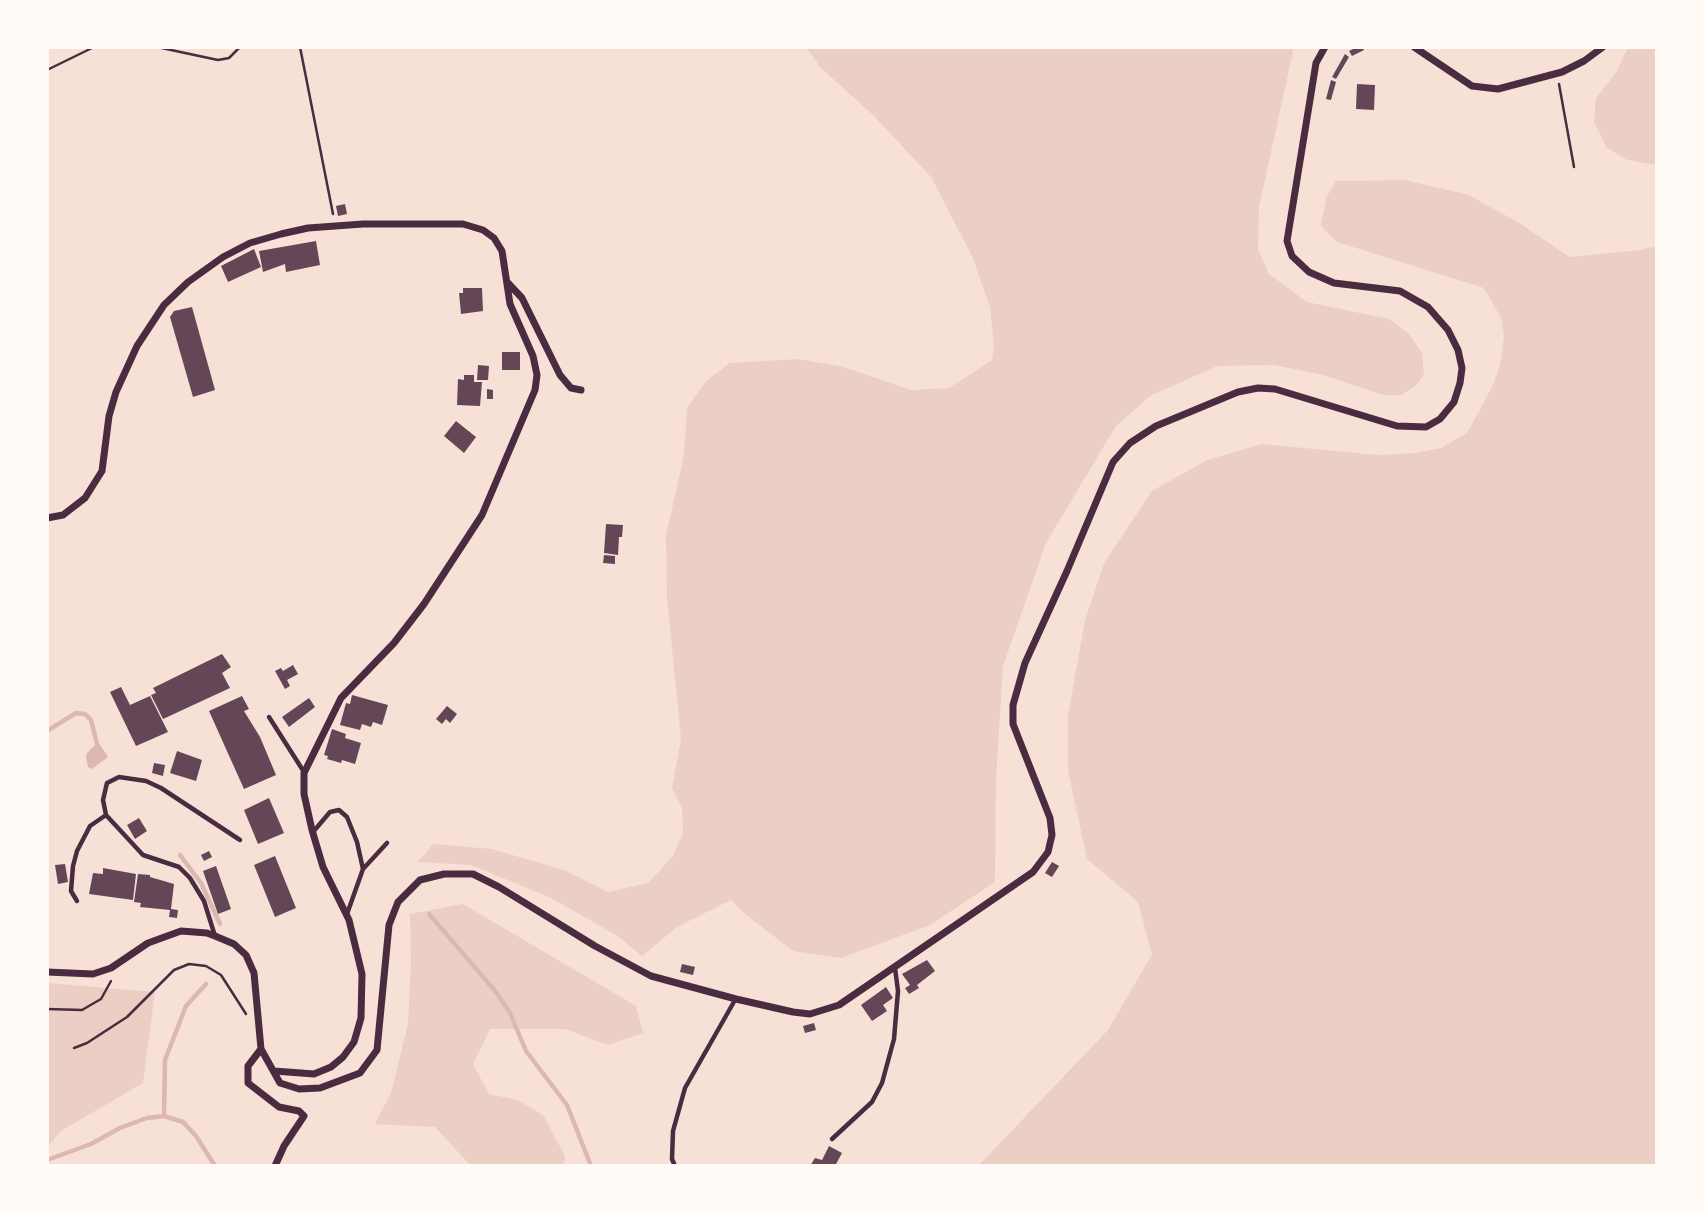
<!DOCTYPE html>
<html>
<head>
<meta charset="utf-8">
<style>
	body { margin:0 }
	#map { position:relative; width:1704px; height:1213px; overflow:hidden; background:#f7e1d7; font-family:Figtree,sans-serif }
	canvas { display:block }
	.frame { position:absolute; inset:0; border:49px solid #fffaf5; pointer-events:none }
</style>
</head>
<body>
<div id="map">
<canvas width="1704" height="1213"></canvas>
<div class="frame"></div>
</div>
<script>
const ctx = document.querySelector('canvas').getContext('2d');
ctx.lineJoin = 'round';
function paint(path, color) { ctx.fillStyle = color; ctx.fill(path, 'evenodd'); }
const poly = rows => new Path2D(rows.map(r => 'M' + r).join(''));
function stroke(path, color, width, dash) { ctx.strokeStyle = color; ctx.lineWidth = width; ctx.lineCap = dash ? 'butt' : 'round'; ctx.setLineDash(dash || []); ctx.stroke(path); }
const green = poly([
	[806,47,1294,47,1259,207,1258,249,1269,274,1307,302,1389,319,1409,334,1422,353,1424,375,1416,385,1402,395,1383,395,1323,375,1274,365,1217,366,1150,396,1116,426,1046,543,1003,666,996,779,995,882,930,925,841,958,793,951,745,914,731,900,677,927,642,956,616,935,549,897,471,865,418,862,433,844,492,849,564,870,608,892,648,883,673,856,683,833,682,807,672,788,681,739,667,597,666,536,684,455,687,408,706,381,730,363,799,359,844,367,911,390,949,388,992,360,994,346,990,307,972,256,931,177,874,116,820,67],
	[1628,47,1657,47,1657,165,1627,160,1606,147,1594,122,1596,98,1617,71],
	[1405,180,1469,195,1521,224,1570,257,1640,250,1657,246,1657,1166,978,1166,1108,1030,1152,954,1138,902,1087,859,1068,771,1068,716,1085,620,1104,563,1152,491,1207,460,1262,444,1378,455,1416,453,1441,448,1467,433,1491,389,1500,366,1504,336,1501,318,1484,288,1337,242,1321,226,1326,198,1336,181],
	[463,904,636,1006,643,1033,608,1045,565,1029,490,1029,473,1064,489,1094,518,1100,543,1115,565,1156,564,1166,471,1166,435,1127,375,1124,391,1093,408,1024,411,961,410,914],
	[47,983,155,992,143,1083,61,1131,47,1147]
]);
const water = poly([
	[96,744,100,745,108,757,92,769,88,767,86,757,87,753]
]);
const stream = poly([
	[47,731,76,713,85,714,91,720,98,748],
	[180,855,201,883,220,924],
	[429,914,496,992,510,1013,526,1051,567,1105,591,1166],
	[164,1116,165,1060,186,1006,206,984],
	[47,1160,91,1144,120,1128,147,1118,164,1116,183,1122,196,1136,215,1166]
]);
const building = poly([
	[1357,47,1362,47,1364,50,1352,56,1349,51],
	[1345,54,1349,57,1336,79,1332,77],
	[1331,80,1336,82,1331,100,1326,99],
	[1357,84,1375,85,1374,110,1356,109],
	[345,204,347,214,338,216,336,206],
	[316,241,320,265,286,272,285,264,263,272,259,251],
	[254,249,261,267,228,282,221,266],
	[463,288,482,288,483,311,461,314,459,293,463,293],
	[192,307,215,390,193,397,170,317,174,311],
	[502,352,520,352,520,370,502,370],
	[478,365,489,366,488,380,477,380],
	[464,375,474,375,474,382,482,382,480,406,457,405,458,379,464,380],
	[487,389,493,390,493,399,487,399],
	[456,421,476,437,464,453,444,436],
	[606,524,623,525,622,537,619,537,618,555,604,553],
	[604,555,615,556,615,564,603,563],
	[222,654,231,667,222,673,230,688,163,719,151,695,156,693,153,688],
	[293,665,298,674,287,680,290,686,285,689,275,671,281,668,283,671],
	[121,687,130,705,150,696,168,732,136,746,110,692],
	[352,695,388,705,382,725,373,722,371,727,362,724,360,730,340,725,346,703,350,704],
	[242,696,249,709,244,711,260,737,276,775,244,789,209,711],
	[309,698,315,707,289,727,282,717],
	[447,706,457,714,450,723,446,719,442,724,436,719],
	[332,729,346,734,345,738,361,743,355,764,342,760,341,763,327,759,328,756,324,755],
	[177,751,202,760,196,781,170,773],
	[154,763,165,765,163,776,152,773],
	[269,798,284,833,258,844,244,810],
	[139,818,147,831,135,839,127,825],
	[209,851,212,857,204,861,201,855],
	[275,856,296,908,275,917,254,865],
	[1052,862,1059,866,1052,877,1045,873],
	[65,864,68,882,58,884,55,865],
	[216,866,231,909,218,914,203,871],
	[103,868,136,874,133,900,89,894,93,873,103,874],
	[138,874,150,875,150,877,174,884,171,909,178,910,177,918,169,917,170,910,140,907,141,903,134,902],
	[927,960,935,971,917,985,919,988,909,994,905,988,910,985,902,974],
	[682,964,695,967,693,975,680,972],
	[886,987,893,998,883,1005,887,1011,872,1021,861,1005],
	[814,1023,816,1030,805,1033,803,1026],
	[829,1146,842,1153,835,1166,810,1166,815,1158,822,1160]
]);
const path = poly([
	[157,47,218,60,229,58,240,47],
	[300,47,333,214],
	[47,70,94,47],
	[1559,84,1574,167],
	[47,1009,82,1010,101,999,111,981],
	[74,1048,87,1043,127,1017,174,970,189,964,206,966,221,975,246,1014]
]);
const service = poly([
	[269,717,304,772],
	[313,832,330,812,339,810,347,817,357,842,363,869],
	[77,901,71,891,73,866,77,851,90,826,106,815],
	[347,914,363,869,387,843],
	[215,936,204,901,190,878,179,867,143,855,106,815,103,800,107,783,119,777,146,781,161,788,240,840],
	[832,1139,872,1102,882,1083,894,1039,898,991,895,968],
	[675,1166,672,1159,673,1131,685,1088,735,1000]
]);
const minor = poly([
	[1414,47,1472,86,1498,89,1562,72,1584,61,1603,47],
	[508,283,522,298,560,375,571,388,581,390],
	[47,518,63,515,85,498,102,471,109,416,116,392,137,346,164,305,188,282,223,257,250,243,281,234,308,228,363,224,463,224,483,230,494,238,502,251,510,304,533,356,537,375,535,390,482,515,424,604,394,643,341,698,304,773,304,794,312,830,323,867,349,920,362,974,361,1018,354,1042,343,1057,331,1067,314,1074,274,1071],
	[47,972,93,974,111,968,148,943,181,931,207,933,215,936,234,944,246,955,254,973,261,1049,280,1083,299,1089,320,1088,360,1073,377,1050,389,925,398,902,420,880,444,874,473,874,499,887,595,946,651,976,736,999,793,1012,810,1014,839,1005,1033,872,1048,852,1052,835,1050,818,1013,724,1013,705,1025,663,1067,571,1113,462,1130,443,1156,426,1238,392,1258,388,1275,389,1397,426,1426,427,1440,419,1454,402,1460,383,1462,368,1458,350,1448,330,1428,307,1400,291,1334,283,1309,272,1292,256,1287,241,1316,63,1325,47],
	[261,1049,248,1066,248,1083,279,1107,299,1111,304,1116,284,1146,275,1166]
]);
paint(green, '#ebcfc5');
paint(water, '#dcb8b0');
stroke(stream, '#dcb8b0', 4.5);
paint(building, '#644757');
stroke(path, '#4a2c40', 2.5);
stroke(service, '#4a2c40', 4.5);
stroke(minor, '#4a2c40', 7);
</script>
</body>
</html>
